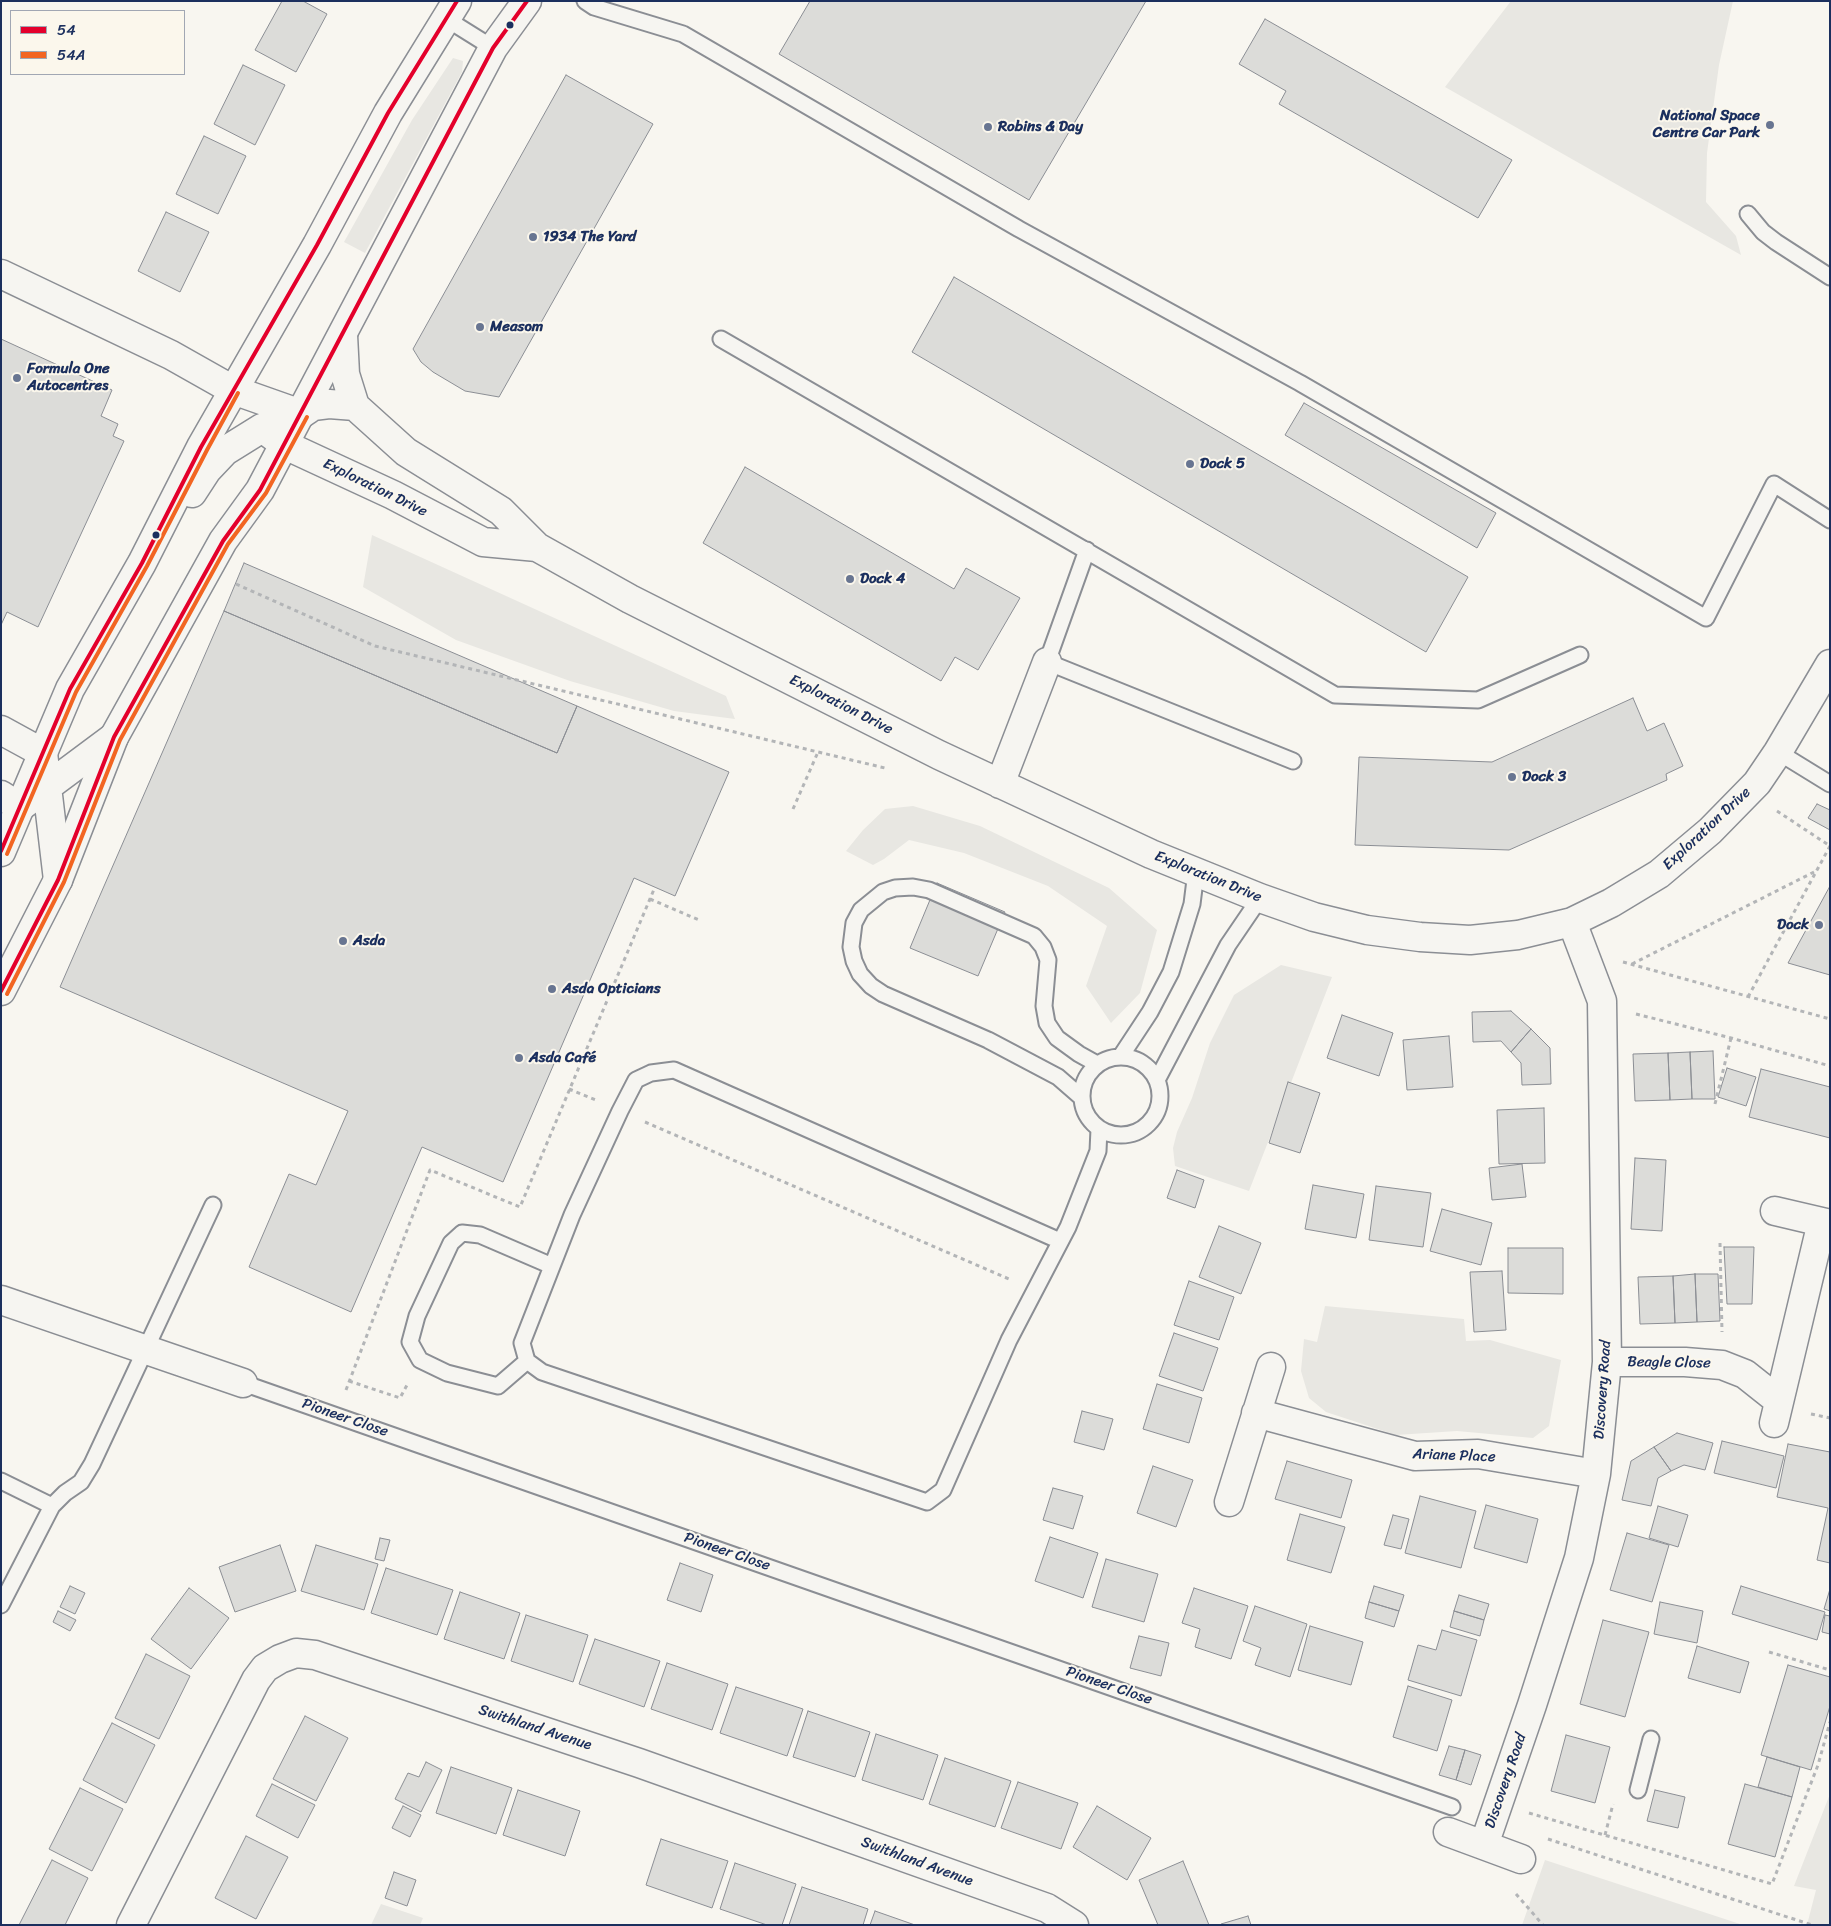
<!DOCTYPE html>
<html>
<head>
<meta charset="utf-8">
<style>
	body { margin:0 }
	#map { position:relative; width:1831px; height:1926px; overflow:hidden; background:#f8f6f0; font-family:Sriracha,sans-serif }
	canvas { display:block }
	.frame { position:absolute; inset:0; border:2px solid #1b2f5e; pointer-events:none }
	.legend { position:absolute; left:10px; top:10px; width:175px; height:65px; box-sizing:border-box; background:#fbf7ec; border:1px solid #a1a7b3; margin:0; padding:6px 9px; list-style:none; font-size:15px; color:#1b2f5e }
	.legend li { display:flex; align-items:center; gap:10px; height:25px }
	.legend b { width:25px; border:1px solid #a1a7b3 }
</style>
</head>
<body>
<div id="map">
<canvas width="1831" height="1926"></canvas>
<div class="frame"></div>
<ul class="legend">
<li><b style="height:6px;background:#e4002b"></b>54</li>
<li><b style="height:6px;background:#f26522"></b>54A</li>
</ul>
</div>
<script>
const ctx = document.querySelector('canvas').getContext('2d');
ctx.lineJoin = 'round';
function paint(path, color) { ctx.fillStyle = color; ctx.fill(path, 'evenodd'); }
const poly = rows => new Path2D(rows.map(r => 'M' + r).join(''));
function stroke(path, color, width, dash) { ctx.strokeStyle = color; ctx.lineWidth = width; ctx.lineCap = dash ? 'butt' : 'round'; ctx.setLineDash(dash || []); ctx.stroke(path); }
function write(font, color, halo, rows, align = 'center') {
  ctx.font = font + ' Sriracha,sans-serif'; ctx.lineWidth = 4; ctx.setLineDash([]); ctx.textBaseline = 'middle'; ctx.strokeStyle = halo; ctx.fillStyle = color; for (const [text, x, y, turn = 0] of rows) {
    ctx.save(); ctx.translate(x, y); ctx.rotate((+turn || 0) * Math.PI / 180); ctx.textAlign = isNaN(turn) ? turn : align; if (halo) ctx.strokeText(text, 0, 0); ctx.fillText(text, 0, 0); ctx.restore();
  }
}
const green = poly([
	[1511,1,1733,1,1719,65,1707,153,1706,202,1736,236,1741,255,1445,87],
	[453,58,463,61,462,72,365,253,344,242,412,120],
	[372,535,726,696,735,719,674,711,570,681,456,640,363,587],
	[913,806,980,826,1109,888,1157,930,1140,993,1111,1023,1086,986,1107,926,1048,886,964,853,909,840,884,859,873,865,846,851,863,830,885,809],
	[1281,965,1332,977,1249,1191,1175,1166,1173,1148,1177,1132,1192,1098,1210,1043,1234,995],
	[1325,1306,1464,1319,1466,1341,1490,1340,1561,1360,1549,1426,1533,1438,1457,1431,1396,1435,1326,1412,1309,1398,1301,1371,1304,1339,1317,1342],
	[1830,1794,1830,1925,1807,1925,1816,1890,1794,1886],
	[1545,1860,1743,1925,1522,1925],
	[381,1904,423,1918,420,1925,371,1925]
]);
const building = poly([
	[282,1,303,1,327,14,296,72,255,50,282,1],
	[810,1,1146,1,1029,200,779,54,810,1],
	[1265,19,1512,160,1478,218,1279,104,1286,91,1239,64,1265,19],
	[243,65,285,85,255,145,214,124,243,65],
	[566,75,653,124,499,397,465,391,433,372,421,362,413,349,566,75],
	[204,136,246,156,218,214,176,194,204,136],
	[166,212,209,232,180,292,138,271,166,212],
	[954,277,1468,577,1426,652,912,352,954,277],
	[1,339,112,390,101,416,118,424,113,436,124,441,38,627,7,612,1,625,1,339],
	[1304,403,1496,513,1477,548,1285,435,1304,403],
	[745,467,954,589,966,568,1020,598,978,670,955,657,941,681,703,543,745,467],
	[244,563,577,706,557,753,224,611,244,563],
	[224,611,557,753,577,706,729,772,675,896,634,878,503,1182,422,1147,351,1312,249,1267,289,1174,316,1185,348,1111,60,987,224,611],
	[1633,698,1647,731,1664,723,1683,766,1666,774,1667,780,1509,850,1355,845,1359,757,1492,762,1633,698],
	[1817,804,1830,810,1830,830,1808,818,1817,804],
	[937,883,1005,912,978,976,910,948,937,883],
	[1830,886,1830,975,1788,963,1830,886],
	[1511,1011,1531,1029,1511,1052,1501,1041,1473,1042,1472,1012,1511,1011],
	[1342,1015,1393,1033,1379,1076,1327,1058,1342,1015],
	[1531,1029,1550,1048,1551,1084,1522,1085,1521,1063,1511,1052,1531,1029],
	[1449,1036,1453,1087,1407,1090,1403,1040,1449,1036],
	[1713,1051,1715,1099,1692,1099,1690,1052,1713,1051],
	[1690,1052,1692,1099,1670,1100,1668,1053,1690,1052],
	[1668,1053,1670,1100,1635,1101,1633,1054,1668,1053],
	[1727,1068,1756,1077,1746,1106,1718,1097,1727,1068],
	[1761,1069,1830,1087,1830,1138,1749,1117,1761,1069],
	[1288,1082,1320,1093,1300,1153,1269,1143,1288,1082],
	[1544,1108,1545,1163,1499,1164,1497,1110,1544,1108],
	[1635,1158,1666,1160,1662,1231,1631,1229,1635,1158],
	[1522,1164,1526,1197,1492,1200,1489,1168,1522,1164],
	[1177,1170,1204,1180,1195,1208,1167,1198,1177,1170],
	[1313,1185,1364,1194,1356,1238,1305,1229,1313,1185],
	[1376,1186,1431,1193,1423,1247,1369,1240,1376,1186],
	[1442,1209,1492,1223,1481,1265,1430,1251,1442,1209],
	[1219,1226,1261,1243,1241,1294,1199,1277,1219,1226],
	[1724,1247,1754,1247,1752,1304,1727,1304,1724,1247],
	[1508,1248,1563,1248,1563,1294,1508,1293,1508,1248],
	[1502,1271,1506,1330,1474,1332,1470,1272,1502,1271],
	[1695,1274,1718,1274,1720,1321,1697,1322,1695,1274],
	[1695,1274,1697,1322,1675,1323,1673,1276,1695,1274],
	[1673,1276,1675,1323,1640,1324,1638,1277,1673,1276],
	[1189,1281,1234,1297,1219,1340,1174,1325,1189,1281],
	[1174,1333,1218,1348,1203,1391,1159,1376,1174,1333],
	[1157,1384,1202,1398,1189,1443,1143,1429,1157,1384],
	[1082,1411,1113,1419,1104,1450,1074,1442,1082,1411],
	[1677,1433,1713,1443,1705,1470,1684,1465,1671,1471,1654,1447,1677,1433],
	[1722,1441,1784,1456,1776,1488,1714,1473,1722,1441],
	[1788,1444,1830,1452,1830,1563,1817,1560,1828,1508,1777,1497,1788,1444],
	[1654,1447,1671,1471,1658,1478,1651,1506,1622,1500,1631,1461,1654,1447],
	[1287,1461,1352,1480,1341,1518,1275,1499,1287,1461],
	[1153,1466,1193,1480,1176,1527,1137,1513,1153,1466],
	[1053,1488,1083,1496,1073,1529,1043,1520,1053,1488],
	[1420,1496,1476,1511,1461,1568,1405,1553,1420,1496],
	[1486,1505,1538,1519,1527,1563,1474,1548,1486,1505],
	[1658,1506,1688,1515,1678,1547,1649,1538,1658,1506],
	[1300,1514,1345,1527,1331,1573,1287,1560,1300,1514],
	[1393,1515,1409,1519,1401,1549,1384,1545,1393,1515],
	[1627,1533,1669,1545,1652,1602,1610,1590,1627,1533],
	[1050,1537,1098,1553,1083,1598,1035,1581,1050,1537],
	[380,1538,390,1540,384,1561,375,1559,380,1538],
	[280,1545,296,1591,235,1612,219,1567,280,1545],
	[316,1545,378,1564,364,1610,301,1591,316,1545],
	[1106,1559,1158,1574,1144,1622,1092,1607,1106,1559],
	[680,1563,713,1575,701,1612,667,1600,680,1563],
	[386,1568,453,1590,437,1635,371,1613,386,1568],
	[70,1586,85,1593,75,1614,60,1607,70,1586],
	[1374,1586,1404,1595,1399,1611,1369,1602,1374,1586],
	[1741,1586,1825,1612,1817,1640,1732,1614,1741,1586],
	[189,1588,229,1618,191,1669,151,1639,189,1588],
	[1194,1588,1248,1606,1231,1659,1195,1647,1200,1629,1182,1623,1194,1588],
	[1830,1589,1830,1611,1824,1609,1830,1589],
	[460,1592,520,1613,504,1659,444,1639,460,1592],
	[1459,1595,1489,1604,1484,1620,1454,1611,1459,1595],
	[1369,1602,1399,1611,1394,1627,1365,1618,1369,1602],
	[1660,1602,1703,1611,1697,1643,1654,1634,1660,1602],
	[1255,1606,1307,1624,1290,1677,1255,1665,1261,1648,1243,1641,1255,1606],
	[58,1611,76,1620,70,1631,53,1622,58,1611],
	[1454,1611,1484,1620,1480,1636,1450,1627,1454,1611],
	[526,1615,588,1635,573,1682,511,1661,526,1615],
	[1825,1615,1830,1616,1830,1634,1822,1632,1825,1615],
	[1603,1620,1649,1632,1625,1717,1580,1704,1603,1620],
	[1310,1626,1363,1642,1351,1685,1298,1670,1310,1626],
	[1442,1630,1477,1640,1461,1696,1408,1680,1418,1645,1436,1650,1442,1630],
	[1139,1636,1169,1643,1161,1676,1130,1668,1139,1636],
	[595,1639,660,1661,644,1707,579,1684,595,1639],
	[1697,1646,1749,1662,1740,1693,1688,1678,1697,1646],
	[146,1654,190,1676,159,1739,115,1718,146,1654],
	[667,1663,728,1684,712,1730,651,1709,667,1663],
	[1788,1665,1830,1677,1830,1706,1811,1770,1761,1755,1788,1665],
	[1408,1686,1452,1700,1437,1751,1393,1737,1408,1686],
	[736,1687,803,1709,787,1756,720,1733,736,1687],
	[808,1711,870,1732,855,1777,793,1757,808,1711],
	[305,1716,348,1738,316,1801,273,1779,305,1716],
	[112,1723,155,1745,126,1803,83,1780,112,1723],
	[876,1734,938,1755,923,1800,862,1780,876,1734],
	[1566,1735,1610,1747,1595,1803,1551,1791,1566,1735],
	[1449,1746,1465,1750,1456,1780,1439,1775,1449,1746],
	[1465,1750,1481,1755,1471,1785,1456,1780,1465,1750],
	[1767,1757,1800,1767,1792,1797,1758,1787,1767,1757],
	[945,1758,1011,1781,995,1827,929,1804,945,1758],
	[426,1762,442,1770,421,1812,395,1799,408,1773,419,1777,426,1762],
	[451,1767,512,1788,496,1834,436,1813,451,1767],
	[1018,1782,1078,1803,1061,1849,1001,1828,1018,1782],
	[272,1784,315,1805,298,1838,256,1816,272,1784],
	[1745,1784,1792,1797,1775,1857,1728,1844,1745,1784],
	[80,1788,123,1809,92,1871,49,1849,80,1788],
	[518,1790,580,1811,565,1856,503,1835,518,1790],
	[1655,1790,1685,1797,1678,1828,1647,1821,1655,1790],
	[403,1806,421,1815,410,1837,392,1828,403,1806],
	[1097,1806,1151,1838,1127,1880,1073,1847,1097,1806],
	[246,1836,288,1857,256,1919,215,1898,246,1836],
	[661,1839,728,1861,712,1908,646,1885,661,1839],
	[52,1860,88,1878,65,1925,19,1925,52,1860],
	[1183,1861,1209,1925,1158,1925,1139,1880,1183,1861],
	[735,1863,796,1884,782,1925,767,1925,720,1909,735,1863],
	[394,1872,416,1880,407,1906,385,1898,394,1872],
	[802,1887,868,1909,863,1925,789,1925,802,1887],
	[875,1911,915,1925,870,1925,875,1911],
	[1248,1916,1251,1925,1221,1925,1221,1924,1248,1916]
]);
const path = poly([
	[236,584,375,646,885,768],
	[793,809,818,752],
	[1777,811,1830,846],
	[650,899,699,920],
	[1623,962,1830,1019],
	[1632,964,1814,872],
	[1748,997,1830,846],
	[1636,1014,1731,1038,1830,1066],
	[569,1089,596,1100],
	[1715,1104,1731,1038],
	[645,1122,1009,1279],
	[1720,1243,1722,1332],
	[349,1381,400,1398,407,1385],
	[346,1390,430,1170,520,1207,655,887],
	[1811,1414,1830,1418],
	[1769,1652,1830,1670],
	[1529,1813,1772,1884,1818,1765,1830,1722],
	[1605,1835,1613,1804],
	[1548,1839,1812,1925],
	[1516,1894,1543,1925]
]);
const lane = poly([
	[585,1,594,7,683,34,1019,229,1300,383,1706,618,1774,484,1830,520],
	[445,18,493,48],
	[1748,214,1763,232,1776,242,1830,277],
	[721,339,1335,695,1478,700,1580,655],
	[1087,550,1047,662,1293,761],
	[1778,752,1830,784],
	[1121,1056,1150,1012,1171,972,1192,904,1196,872],
	'1082 1096a39 39 0 1 1 78 0a39 39 0 1 1-78 0Z',
	[1157,1080,1228,945,1260,898],
	[1081,1097,1058,1077,988,1040,883,994,871,986,860,974,854,961,851,947,854,923,861,910,883,892,895,888,913,887,929,890,1034,936,1043,947,1048,960,1044,1006,1047,1023,1057,1038,1079,1054,1097,1064],
	[1060,1241,674,1070,651,1073,636,1080,620,1111,572,1215,522,1343,527,1361,542,1372,927,1502,943,1490,1009,1340,1068,1227,1098,1151,1099,1129],
	[527,1361,498,1386,447,1373,420,1360,410,1342,417,1316,451,1243,462,1233,480,1235,552,1266],
	[243,1383,1452,1807],
	[1,1481,52,1506],
	[1,1605,52,1506,65,1493,81,1482,92,1464,213,1205],
	[1638,1790,1651,1739]
]);
const street = poly([
	[1,274,171,355,233,390,301,414,313,406,329,404,355,406],
	[343,335,345,374,355,406,406,452,501,511,537,547,630,599,939,755,1151,854,1260,898,1314,917,1367,930,1420,937,1470,940,1518,935,1572,922,1611,903,1659,874,1710,831,1757,783,1778,752,1830,664],
	[265,430,285,445,393,495,483,542,537,547],
	[1,730,43,753,58,880],
	[1000,784,1047,662],
	[1,795,20,807,114,737],
	[1775,1211,1830,1224],
	[1,1300,243,1383],
	[1607,1362,1685,1362,1722,1365,1745,1374,1779,1401],
	[1256,1413,1415,1456,1478,1454,1596,1474],
	[1774,1423,1822,1222],
	[1229,1502,1271,1367],
	[1448,1832,1521,1859],
	[1484,1845,1532,1705,1579,1558,1596,1474,1607,1362,1602,1001,1572,922],
	[131,1925,256,1680,265,1668,280,1659,296,1653,315,1655,639,1763,1047,1908,1074,1925]
]);
const primary = poly([
	[192,493,207,470,225,451,262,428,301,414],
	[1,852,70,689,142,563,201,447,317,245,388,113,457,1],
	[1,991,58,880,114,737,223,541,260,490,493,48,527,1]
]);
const bus1 = poly([
	[1,851,70,689,142,563,201,447,317,245,388,113,457,1],
	[1,991,58,880,114,737,223,541,260,490,493,48,527,1]
]);
const bus2 = poly([
	[7,854,76,692,147,566,207,450,238,393],
	[7,994,64,882,120,740,228,544,266,493,307,417]
]);
const markers = [
	[510,25,4.5,"#1b2f5e"],
	[1770,125,5,"#687591"],
	[988,127,5,"#687591"],
	[533,237,5,"#687591"],
	[480,327,5,"#687591"],
	[17,378,5,"#687591"],
	[1190,464,5,"#687591"],
	[156,535,4.5,"#1b2f5e"],
	[850,579,5,"#687591"],
	[1512,777,5,"#687591"],
	[1819,925,5,"#687591"],
	[343,941,5,"#687591"],
	[552,989,5,"#687591"],
	[519,1058,5,"#687591"]
];
const poiNames = [
	["National Space",1760,116,"right"],
	["Centre Car Park",1760,133,"right"],
	["Robins & Day",998,127],
	["1934 The Yard",543,237],
	["Measom",490,327],
	["Formula One",27,369],
	["Autocentres",27,386],
	["Dock 5",1200,464],
	["Dock 4",860,579],
	["Dock 3",1522,777],
	["Dock",1809,925,"right"],
	["Asda",353,941],
	["Asda Opticians",562,989],
	["Asda Café",529,1058]
];
const streetNames = [
	["Exploration Drive",375,488,26],
	["Exploration Drive",841,705,27],
	["Exploration Drive",1707,829,-43],
	["Exploration Drive",1208,877,22],
	["Beagle Close",1669,1363,1],
	["Discovery Road",1603,1390,-86],
	["Pioneer Close",345,1418,19],
	["Ariane Place",1454,1456,2],
	["Pioneer Close",727,1552,19],
	["Pioneer Close",1109,1686,19],
	["Swithland Avenue",535,1728,18],
	["Discovery Road",1506,1781,-71],
	["Swithland Avenue",917,1862,20]
];
paint(green, '#e8e7e2');
paint(building, '#dcdcd9');
stroke(building, '#8b8e94', 1);
stroke(lane, '#8b8e94', 19);
stroke(street, '#8b8e94', 31);
stroke(primary, '#8b8e94', 31);
stroke(path, '#b3b5b7', 3, [4, 4]);
stroke(lane, '#f6f5f1', 15);
stroke(street, '#f6f5f1', 28);
stroke(primary, '#f6f5f1', 28);
stroke(bus1, '#e4002b', 4);
stroke(bus2, '#f26522', 4);
for (const [x, y, r, color] of markers) { const dot = new Path2D(); dot.arc(x, y, r, 0, 2 * Math.PI); ctx.fillStyle = color; ctx.fill(dot); stroke(dot, '#fbf7ec', 2); }
write('bold 15px', '#1b2f5e', '#fbf7ec', poiNames, 'left');
write('15px', '#1b2f5e', '#fbf7ec', streetNames);
</script>
</body>
</html>
